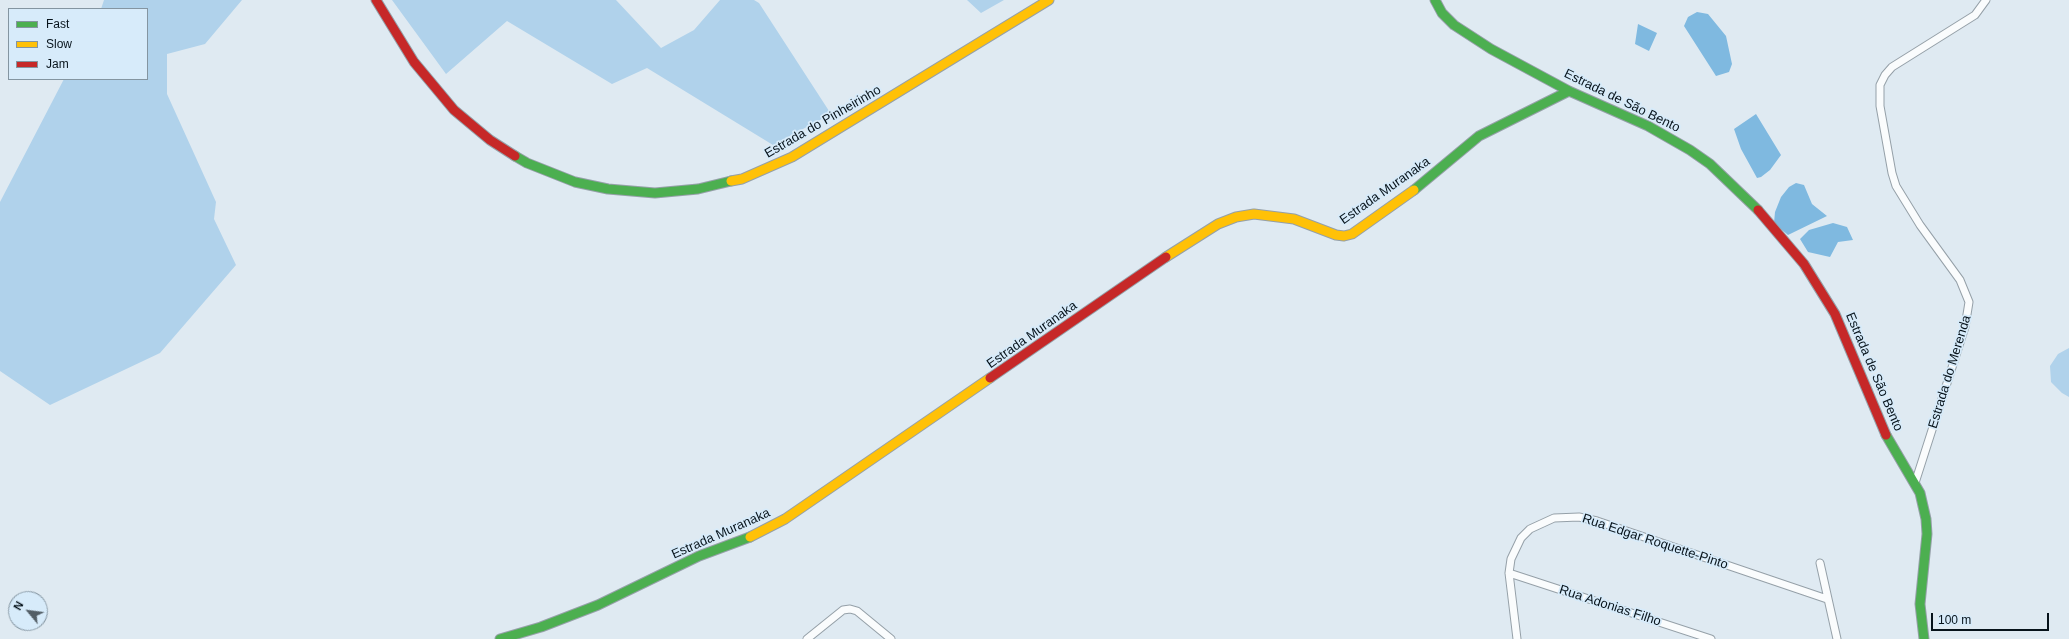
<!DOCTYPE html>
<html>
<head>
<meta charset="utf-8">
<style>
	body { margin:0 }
	#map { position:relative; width:2069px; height:639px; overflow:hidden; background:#dfeaf2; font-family:Helvetica,sans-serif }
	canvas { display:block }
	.legend { position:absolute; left:8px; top:8px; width:140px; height:72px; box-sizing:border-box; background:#d7ebfa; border:1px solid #8495a1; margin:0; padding:5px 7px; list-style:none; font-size:12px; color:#07131b }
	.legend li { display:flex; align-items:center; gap:8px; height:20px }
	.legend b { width:20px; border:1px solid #8495a1 }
	.north { position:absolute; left:8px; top:591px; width:40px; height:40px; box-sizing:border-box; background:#d7ebfa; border:1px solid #8495a1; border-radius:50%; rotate:299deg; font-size:11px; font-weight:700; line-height:16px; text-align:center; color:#07131b }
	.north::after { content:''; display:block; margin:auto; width:14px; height:18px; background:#535e66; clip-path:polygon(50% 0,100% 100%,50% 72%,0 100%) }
	.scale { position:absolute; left:1931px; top:613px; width:118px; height:18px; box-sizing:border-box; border:2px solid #07131b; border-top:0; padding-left:5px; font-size:12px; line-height:14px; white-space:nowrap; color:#07131b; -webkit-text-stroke:3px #d7ebfa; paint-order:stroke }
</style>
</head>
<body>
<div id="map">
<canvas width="2069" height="639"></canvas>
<ul class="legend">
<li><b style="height:5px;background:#4caf50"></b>Fast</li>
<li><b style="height:5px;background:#ffc107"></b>Slow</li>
<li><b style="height:5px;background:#c62828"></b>Jam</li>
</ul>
<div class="north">N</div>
<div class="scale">100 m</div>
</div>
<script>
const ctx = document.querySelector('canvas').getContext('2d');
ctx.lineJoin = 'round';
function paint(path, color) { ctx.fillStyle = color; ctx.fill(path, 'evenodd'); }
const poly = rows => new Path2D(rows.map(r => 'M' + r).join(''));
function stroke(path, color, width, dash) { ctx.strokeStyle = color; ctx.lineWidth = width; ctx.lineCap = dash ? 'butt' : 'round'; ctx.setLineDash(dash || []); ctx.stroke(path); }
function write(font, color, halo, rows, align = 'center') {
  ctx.font = font + ' Helvetica,sans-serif'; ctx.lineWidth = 3.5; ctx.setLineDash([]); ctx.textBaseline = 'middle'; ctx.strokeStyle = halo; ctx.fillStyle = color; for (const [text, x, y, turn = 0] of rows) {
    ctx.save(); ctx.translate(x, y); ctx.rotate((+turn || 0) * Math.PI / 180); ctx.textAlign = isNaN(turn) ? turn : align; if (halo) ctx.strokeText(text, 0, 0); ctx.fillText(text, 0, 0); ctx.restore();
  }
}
const green = poly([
	[104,0,242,0,205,44,167,54,167,94,216,202,214,219,236,265,160,353,50,405,0,371,0,202,64,79,147,79,147,9,101,9],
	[392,0,616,0,661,48,694,30,720,0,754,0,759,3,831,114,773,145,647,68,612,84,507,21,446,74],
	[967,0,1004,0,981,13],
	[2069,348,2069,397,2062,393,2051,382,2050,366,2058,354]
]);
const water = poly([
	[1697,12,1708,14,1726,36,1732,64,1729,72,1716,76,1684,26,1688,17],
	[1638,24,1657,33,1649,51,1635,44],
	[1756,114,1781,155,1770,170,1761,177,1757,178,1741,149,1734,129],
	[1796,183,1804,185,1812,204,1827,216,1788,235,1774,223,1775,212,1781,197,1789,187],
	[1833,223,1847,227,1853,240,1838,242,1830,257,1808,252,1800,239,1809,230]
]);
const street = poly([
	[1915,483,1965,327,1969,302,1960,280,1920,225,1896,186,1892,173,1880,106,1880,85,1885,75,1892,67,1975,15,1986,0],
	[1820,563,1837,639],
	[1509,573,1711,639],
	[807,639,843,610,850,609,857,611,891,639],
	[1517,639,1509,573,1511,559,1521,538,1530,529,1554,518,1579,517,1597,521,1827,599]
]);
const fast = poly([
	[1435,0,1442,13,1454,25,1491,49,1569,91,1648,126,1690,150,1710,164,1758,210],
	[515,156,527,163,575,182,608,189,655,193,698,189,731,181],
	[1414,190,1479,136,1569,91],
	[1886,435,1920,493,1926,519,1927,534,1920,604,1924,639],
	[500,639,541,627,598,605,699,556,750,537]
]);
const slow = poly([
	[731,181,742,179,792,157,1049,0],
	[1166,257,1218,224,1236,217,1254,214,1294,219,1336,235,1344,236,1352,234,1414,190],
	[750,537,785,519,990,378]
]);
const jam = poly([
	[376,0,414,62,454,110,490,140,515,156],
	[1758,210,1804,264,1835,314,1886,435],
	[990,378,1166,257]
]);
const streetNames = [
	["Estrada de São Bento",1622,101,26],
	["Estrada do Pinheirinho",823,122,-30],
	["Estrada Muranaka",1385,191,-35],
	["Estrada Muranaka",1032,335,-35],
	["Estrada de São Bento",1874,372,67],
	["Estrada do Merenda",1950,372,-73],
	["Estrada Muranaka",721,534,-24],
	["Rua Edgar Roquette-Pinto",1655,542,18],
	["Rua Adonias Filho",1610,606,18]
];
paint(green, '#b0d2eb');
paint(water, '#7fb9e0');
stroke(street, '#95a0a8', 9);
stroke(fast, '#95a0a8', 11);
stroke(slow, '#95a0a8', 11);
stroke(jam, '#95a0a8', 11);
stroke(street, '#fafcfd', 7);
stroke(fast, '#4caf50', 9);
stroke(slow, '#ffc107', 9);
stroke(jam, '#c62828', 9);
write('13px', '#07131b', '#d7ebfa', streetNames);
</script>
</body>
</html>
